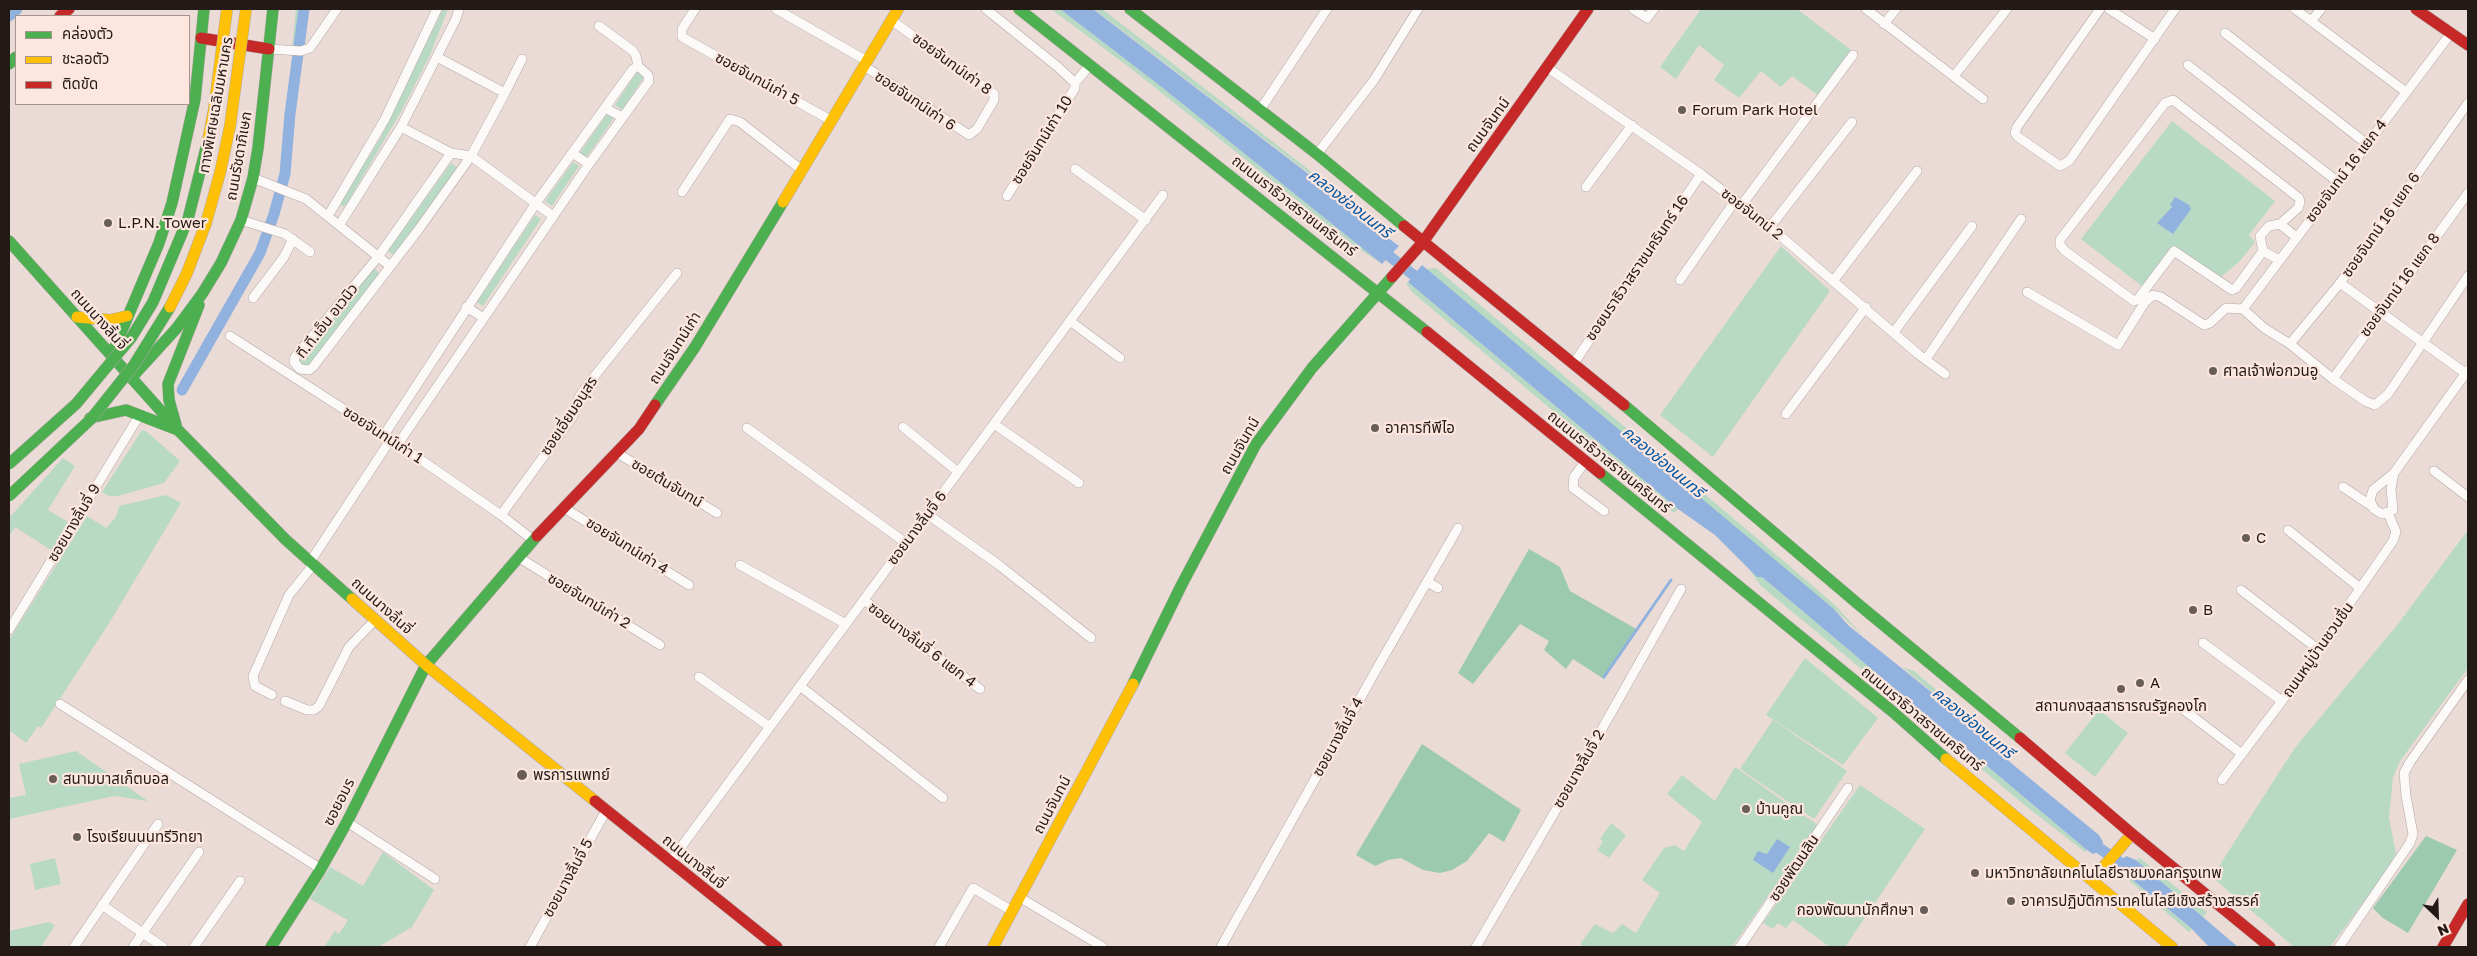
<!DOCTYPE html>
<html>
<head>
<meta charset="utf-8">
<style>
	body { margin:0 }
	#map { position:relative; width:2477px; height:956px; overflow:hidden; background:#ebdbd6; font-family:"Golos Text","Noto Sans Thai",sans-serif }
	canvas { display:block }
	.frame { position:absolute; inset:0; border:10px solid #231916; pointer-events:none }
	.legend { position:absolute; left:15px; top:15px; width:175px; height:90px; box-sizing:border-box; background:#fce6de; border:1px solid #a5948e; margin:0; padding:6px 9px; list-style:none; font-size:15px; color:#231916 }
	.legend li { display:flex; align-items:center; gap:10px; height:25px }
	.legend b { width:25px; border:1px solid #a5948e }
	.north { position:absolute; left:2412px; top:891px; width:50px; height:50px; -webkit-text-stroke:4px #fce6de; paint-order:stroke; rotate:156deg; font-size:14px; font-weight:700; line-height:20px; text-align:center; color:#231916 }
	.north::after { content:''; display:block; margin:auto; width:18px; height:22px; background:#231916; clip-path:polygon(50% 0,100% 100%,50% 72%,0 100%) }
</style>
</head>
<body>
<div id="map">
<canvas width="2477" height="956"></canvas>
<div class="frame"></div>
<ul class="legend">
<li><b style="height:6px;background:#4caf50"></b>คล่องตัว</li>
<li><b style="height:6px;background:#ffc107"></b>ชะลอตัว</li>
<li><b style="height:6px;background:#c62828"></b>ติดขัด</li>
</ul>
<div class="north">N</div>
</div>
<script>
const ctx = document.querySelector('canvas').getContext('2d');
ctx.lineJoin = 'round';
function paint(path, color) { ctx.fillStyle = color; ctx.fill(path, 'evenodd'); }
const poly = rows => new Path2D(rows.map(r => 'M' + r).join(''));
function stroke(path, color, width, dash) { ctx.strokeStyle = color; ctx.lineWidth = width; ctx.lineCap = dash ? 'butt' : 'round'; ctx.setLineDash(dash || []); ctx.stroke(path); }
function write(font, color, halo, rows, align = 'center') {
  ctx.font = font + ' "Golos Text","Noto Sans Thai",sans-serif'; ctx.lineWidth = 4.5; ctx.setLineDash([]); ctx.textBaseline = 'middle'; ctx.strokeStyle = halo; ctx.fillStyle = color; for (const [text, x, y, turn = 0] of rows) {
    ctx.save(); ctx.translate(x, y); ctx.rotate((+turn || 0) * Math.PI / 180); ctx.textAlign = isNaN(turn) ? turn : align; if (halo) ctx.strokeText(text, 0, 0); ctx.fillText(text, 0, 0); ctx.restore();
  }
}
const green = poly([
	[296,9,306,9,301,47,292,48],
	[443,9,448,9,430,55,402,110,346,205,342,207,340,202,381,137],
	[1051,9,1060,9,1159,85,1382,264,1353,245,1129,67],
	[1094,9,1102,9,1167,59,1341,195,1345,201],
	[1701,9,1797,9,1851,50,1819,96,1792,76,1781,87,1761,71,1739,98,1714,80,1724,65,1699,45,1676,79,1660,67],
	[637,72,644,77,622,110,615,105],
	[607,114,614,118,586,158,580,153],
	[2172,121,2275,201,2249,235,2255,242,2239,262,2221,277,2178,249,2143,287,2081,239],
	[573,162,579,166,552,206,545,201],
	[451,163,457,168,394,255,388,251],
	[535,215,541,219,483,306,477,302],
	[1781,246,1830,291,1713,457,1660,415],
	[374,268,380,274,309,365,300,366,297,361],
	[1436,268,1759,540,1835,605,1864,637,1834,609,1655,462,1426,269],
	[1408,282,1678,509,1674,513,1412,292,1406,283],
	[142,430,147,432,180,461,164,483,118,496,109,496,102,492],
	[63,458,75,466,48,510,68,522,51,550,15,527,9,536,9,518],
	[166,495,181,503,111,620,41,728,38,726,26,743,9,730,9,640,87,516,106,528,116,517,119,506],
	[2468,530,2468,668,2400,761,2393,777,2389,818,2396,853,2387,871,2330,947,2294,947,2212,877,2294,749,2398,624],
	[1748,568,1757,577,1762,577,2087,850,2085,852,2027,807,1870,676,1761,586],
	[1805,658,1878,718,1843,765,1766,715],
	[1902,667,1914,671,1989,734,2002,749,2003,755,1985,735],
	[2099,710,2128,733,2095,777,2065,753],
	[1773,720,1847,771,1814,819,1740,769],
	[76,751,148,801,114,796,9,819,9,798,26,795,19,764],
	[1735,767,1818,825,1732,947,1584,947,1580,944,1595,924,1613,933,1622,924,1636,933,1660,893,1642,880,1664,848,1675,845,1684,851,1702,822,1667,794,1682,775,1715,801],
	[1860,785,1925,829,1845,947,1830,947,1793,920,1786,928,1778,923,1773,929,1763,923],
	[1611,823,1626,835,1609,858,1597,850,1603,842,1600,839],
	[383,852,434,890,412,927,378,947,324,947,335,931,339,934,348,920,310,899,330,867,363,886],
	[55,858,61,884,35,890,30,864],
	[2140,858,2207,912,2203,917,2136,860],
	[2126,875,2192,929,2189,932,2124,876],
	[49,922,55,925,41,947,9,947,9,931]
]);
const forest = poly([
	[1529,549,1560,567,1570,591,1638,630,1604,679,1573,659,1566,669,1544,650,1549,641,1520,624,1473,684,1458,673],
	[1422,744,1521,810,1504,842,1489,833,1467,861,1452,870,1440,873,1423,870,1401,858,1388,860,1375,866,1356,855],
	[2426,836,2457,850,2408,933,2383,918,2373,908]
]);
const water = poly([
	[1060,9,1093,9,1349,205,1353,212,1399,246,1382,264,1159,85],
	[2175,197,2189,205,2191,209,2173,234,2157,223,2172,207,2170,205],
	[1422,265,1834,609,1849,626,1985,735,2011,763,2099,835,2103,842,2100,851,2093,854,2087,850,1762,577,1757,577,1715,535,1678,509,1408,282],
	[1777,839,1790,847,1773,873,1753,860,1758,851,1767,854],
	[2126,856,2136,860,2238,947,2209,947,2191,928,2124,873,2119,863]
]);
const stream = poly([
	[1604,677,1671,580]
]);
const canal = poly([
	[9,16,17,9],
	[1379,248,1425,284],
	[182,390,260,253,274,214,285,174,290,114,304,9],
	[2089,841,2131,870]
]);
const street = poly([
	[695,9,682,29,682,37,832,121],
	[776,9,867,61],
	[986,9,1058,67,1075,83,1075,88,1007,196],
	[1633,9,1647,18,1654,9],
	[1866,9,1983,99],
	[2100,9,2017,127,2015,133,2018,137,2060,166,2069,161,2175,9],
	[2109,9,2155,39],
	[2295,9,2406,92],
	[2312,20,2321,9],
	[1884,24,1896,9],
	[599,26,633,51,636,56,638,66],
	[2225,33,2367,144],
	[269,49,301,51,310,48,337,9],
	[437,57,505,93,471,156,419,229,313,367,309,370,300,369,294,362,295,357,378,257,451,153],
	[2188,65,2338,182],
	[864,66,969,135,977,129,994,100,994,94,891,20],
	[1548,68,1701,174,1770,227,1918,354,1945,374],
	[1954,76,2007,9],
	[1075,83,1090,65],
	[505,93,522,59],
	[605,108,622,117],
	[1260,110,1327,9],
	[401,127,451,153,471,156,553,216],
	[572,153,589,164],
	[1317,154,1374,80,1418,9],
	[1075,169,1146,220],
	[253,178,306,199,390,266],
	[1586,187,1632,125],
	[682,192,730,119,740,122,803,171],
	[1741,206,1853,55],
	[328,216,385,119,437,9],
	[241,220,285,234,310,252],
	[340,224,401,127,456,19,459,9],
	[1770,227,1852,122],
	[2263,251,2260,236,2269,226,2280,224],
	[2279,260,2263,251,2236,288,2232,290,2174,251,2138,299,2134,301,2065,251,2060,245,2060,240,2165,103,2173,100,2299,198,2300,202,2298,208,2280,224,2296,237],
	[1680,280,1735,201],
	[1834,280,1917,171],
	[2340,283,2468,375],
	[2027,292,2118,345,2145,302,2153,295,2161,297,2204,325,2210,323,2226,308,2243,309,2264,328,2290,344,2333,379,2365,401,2375,405,2388,394,2468,276],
	[253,298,284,257,293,239],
	[466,307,484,318],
	[2243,309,2451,33],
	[1070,321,1120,358],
	[1894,332,1972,226],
	[230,336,398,444,501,515,533,540],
	[2290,344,2340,283,2468,103],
	[1926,359,2021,219],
	[1574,363,1701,174],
	[2333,379,2468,193],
	[1786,414,1866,307],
	[994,424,1079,483],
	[903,427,958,472],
	[747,428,906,543],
	[384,435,536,203,633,69,638,66,648,75,649,81,589,164,398,444],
	[617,453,717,513],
	[1585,462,1574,477,1573,488,1604,511],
	[2434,471,2468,497],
	[2394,473,2373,490,2370,500,2374,509,2382,514,2393,510,2391,489,2394,473,2468,370],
	[2343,487,2373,507],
	[564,508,689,585],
	[927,514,999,565,1091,638],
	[501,515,573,416,579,397,585,388,677,273],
	[2288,530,2360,588],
	[518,557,660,645],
	[310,562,391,439],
	[740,565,846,624],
	[1427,582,1438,588],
	[2241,590,2319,650],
	[864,600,980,689],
	[9,630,139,416],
	[2203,643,2282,701],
	[699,677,770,727],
	[800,686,943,798],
	[272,695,255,686,253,676,289,595,313,565],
	[285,701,307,710,314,710,319,706,349,647,375,620],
	[60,704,321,869],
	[2184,710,2242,754],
	[2222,780,2282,701,2393,541,2396,532,2388,513],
	[347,822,435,879],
	[670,862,1163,195],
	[1019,897,1103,947],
	[102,905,163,947],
	[74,947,158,824],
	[133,947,199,852],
	[194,947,240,881],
	[530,947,607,809],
	[939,947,973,888,1012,911],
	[1221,947,1380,663,1458,528],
	[1476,947,1567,791,1681,589],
	[1740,947,1848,788],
	[2339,947,2410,843,2413,834,2406,796,2404,773,2410,762,2468,680]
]);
const fast = poly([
	[1019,9,1427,332],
	[1130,9,1317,154,1404,226],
	[9,64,16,57],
	[9,241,178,430,286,540,352,599],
	[112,354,159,243,172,203,195,99,204,9],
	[133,376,176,329,202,294,221,263,241,220,253,178,258,148,273,9],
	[655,405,695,347,783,202],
	[1624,405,1858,604,2020,738],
	[90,418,126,410,178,430],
	[176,425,169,400,168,384,199,305],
	[1600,473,1893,712,1946,759],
	[1133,684,1181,586,1256,444,1312,368,1392,277],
	[271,947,319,872,347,822,426,665,537,536]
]);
const slow = poly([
	[783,202,898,9],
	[77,317,110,320,127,316],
	[352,599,426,665,595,801],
	[1946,759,2172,947],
	[2092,880,2132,834],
	[993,947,1133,684]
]);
const jam = poly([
	[2416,9,2468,45],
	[60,16,69,9],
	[201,38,269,49],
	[1404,226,1624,405],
	[1392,277,1423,242,1588,9],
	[1427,332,1600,473],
	[537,536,639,429,655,405],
	[2020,738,2132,834,2270,947],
	[595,801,777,947],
	[2443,947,2468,904]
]);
const fastBridge = poly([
	[9,464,76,404,131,338,153,302,188,219,208,140],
	[9,496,91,419,134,365,170,307]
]);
const slowBridge = poly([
	[208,140,214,109,227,9],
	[170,307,187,273,206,223,220,173,230,126,246,9]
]);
const markers = [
	[1682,110,5,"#695d59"],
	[108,223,5,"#695d59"],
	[2213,371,5,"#695d59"],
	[1375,428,5,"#695d59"],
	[2246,538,5,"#695d59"],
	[2193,610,5,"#695d59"],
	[2140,683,5,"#695d59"],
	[2121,689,5,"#695d59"],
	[522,775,6,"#695d59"],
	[53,779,5,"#695d59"],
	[1746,809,5,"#695d59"],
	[77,837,5,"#695d59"],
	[1975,873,5,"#695d59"],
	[2011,901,5,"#695d59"],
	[1924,910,5,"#695d59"]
];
const streetNames = [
	["ซอยจันทน์เก่า 8",952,64,36],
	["ซอยจันทน์เก่า 5",757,79,29],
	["ซอยจันทน์เก่า 6",915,101,34],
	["ทางพิเศษเฉลิมมหานคร",216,105,-80],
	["ถนนจันทน์",1488,125,-54],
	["ซอยจันทน์เก่า 10",1042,140,-58],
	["ถนนรัชดาภิเษก",239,156,-80],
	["ซอยจันทน์ 16 แยก 4",2346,171,-53],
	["ถนนนราธิวาสราชนครินทร์",1294,206,38],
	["ซอยจันทน์ 2",1752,214,38],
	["ซอยจันทน์ 16 แยก 6",2381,225,-55],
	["ซอยนราธิวาสราชนครินทร์ 16",1637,268,-56],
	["ซอยจันทน์ 16 แยก 8",2400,285,-54],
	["ถนนนางลิ้นจี่",99,319,48],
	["ที.ที.เอ็น อเวนิว",327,321,-52],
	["ถนนจันทน์เก่า",675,348,-57],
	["ซอยเอี่ยมอนุสร",569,416,-57],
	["ซอยจันทน์เก่า 1",383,435,33],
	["ถนนจันทน์",1240,446,-60],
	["ถนนนราธิวาสราชนครินทร์",1609,462,39],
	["ซอยต้นจันทน์",667,483,31],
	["ซอยนางลิ้นจี่ 9",74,523,-59],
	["ซอยนางลิ้นจี่ 6",917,528,-53],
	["ซอยจันทน์เก่า 4",627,546,32],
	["ซอยจันทน์เก่า 2",589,601,31],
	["ถนนนางลิ้นจี่",382,606,42],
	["ซอยนางลิ้นจี่ 6 แยก 4",922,645,37],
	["ถนนหมู่บ้านชวนชื่น",2318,650,-55],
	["ถนนนราธิวาสราชนครินทร์",1922,719,40],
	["ซอยนางลิ้นจี่ 4",1338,737,-61],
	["ซอยนางลิ้นจี่ 2",1579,769,-60],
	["ซอยอมร",339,802,-63],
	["ถนนจันทน์",1052,805,-62],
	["ถนนนางลิ้นจี่",694,862,39],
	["ซอยพัฒนสิน",1794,868,-56],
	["ซอยนางลิ้นจี่ 5",568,878,-61]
];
const poiNames = [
	["Forum Park Hotel",1692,110],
	["L.P.N. Tower",118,223],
	["ศาลเจ้าพ่อกวนอู",2223,371],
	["อาคารทีพีไอ",1385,428],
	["C",2256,538],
	["B",2203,610],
	["A",2150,683],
	["สถานกงสุลสาธารณรัฐคองโก",2121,706,"center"],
	["พรการแพทย์",533,775],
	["สนามบาสเก็ตบอล",63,779],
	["บ้านคูณ",1756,809],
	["โรงเรียนนนทรีวิทยา",87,837],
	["มหาวิทยาลัยเทคโนโลยีราชมงคลกรุงเทพ",1985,873],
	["อาคารปฏิบัติการเทคโนโลยีเชิงสร้างสรรค์",2021,901],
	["กองพัฒนานักศึกษา",1914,910,"right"]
];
const waterNames = [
	["คลองช่องนนทรี",1350,204,38],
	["คลองช่องนนทรี",1663,462,40],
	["คลองช่องนนทรี",1973,723,40]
];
paint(green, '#b8d9c4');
paint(forest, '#9bcab1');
paint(water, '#91b2de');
stroke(stream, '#91b2de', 3);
stroke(canal, '#91b2de', 11);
stroke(street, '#b3a7a3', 10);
stroke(fast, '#b3a7a3', 12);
stroke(slow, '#b3a7a3', 12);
stroke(jam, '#b3a7a3', 12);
stroke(street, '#fcfaf9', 9);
stroke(fast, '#4caf50', 11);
stroke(slow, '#ffc107', 11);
stroke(jam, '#c62828', 11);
stroke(fastBridge, '#b3a7a3', 12, []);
stroke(slowBridge, '#b3a7a3', 12, []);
stroke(fastBridge, '#4caf50', 11);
stroke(slowBridge, '#ffc107', 11);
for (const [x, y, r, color] of markers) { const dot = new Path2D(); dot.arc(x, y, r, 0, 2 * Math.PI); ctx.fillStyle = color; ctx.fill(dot); stroke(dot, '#fce6de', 2); }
write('15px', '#231916', '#fce6de', streetNames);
write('15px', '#231916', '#fce6de', poiNames, 'left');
write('italic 16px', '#0054a2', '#fce6de', waterNames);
</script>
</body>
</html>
